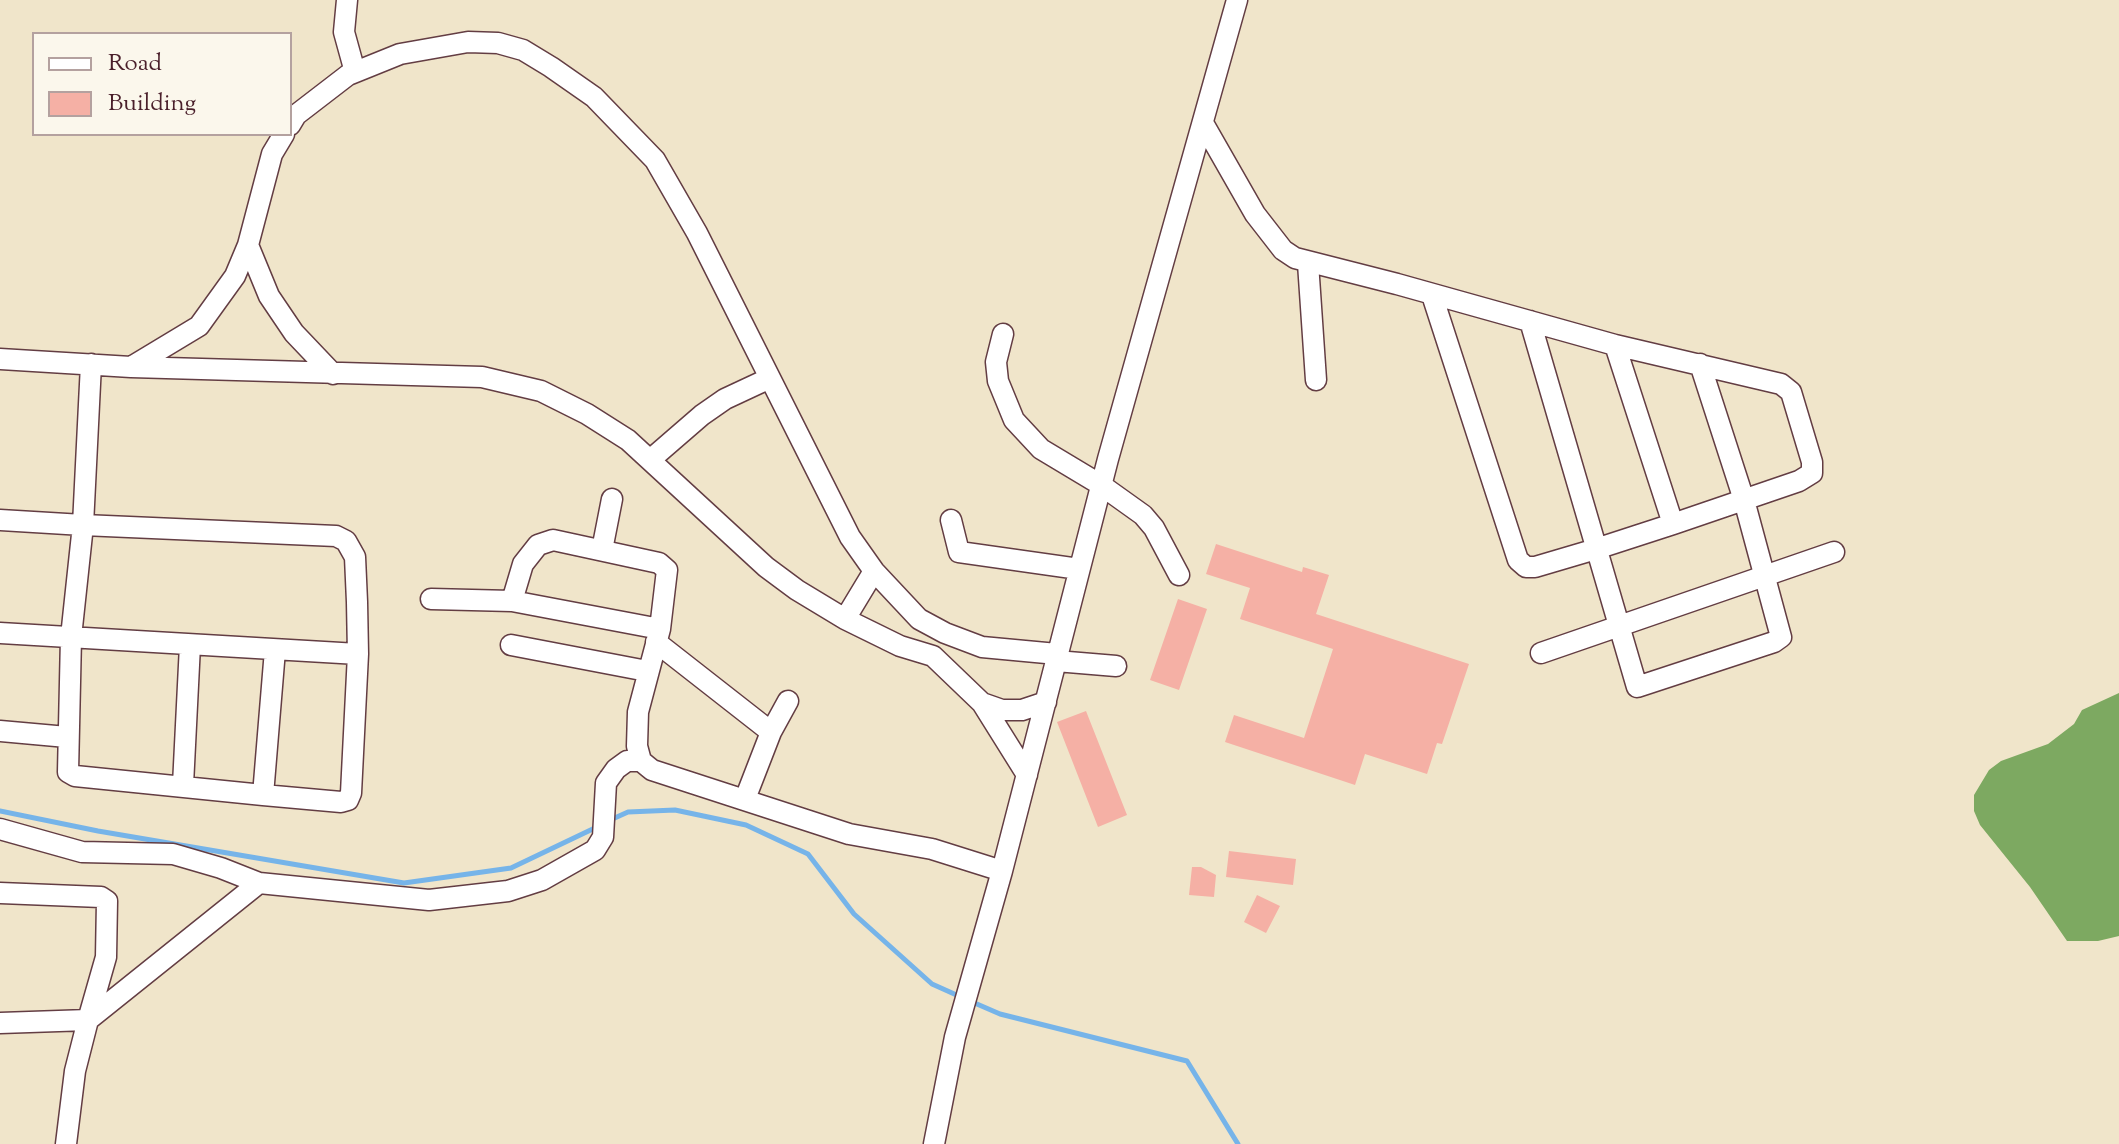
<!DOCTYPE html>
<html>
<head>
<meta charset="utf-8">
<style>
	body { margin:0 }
	#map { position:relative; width:2119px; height:1144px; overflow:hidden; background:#f0e5ca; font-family:"Sorts Mill Goudy",serif }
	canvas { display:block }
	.legend { position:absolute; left:32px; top:32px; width:260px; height:104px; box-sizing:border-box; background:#fbf7ec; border:2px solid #b4a19f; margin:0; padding:10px 14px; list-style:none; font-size:24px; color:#4a1f2b }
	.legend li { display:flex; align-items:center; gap:16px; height:40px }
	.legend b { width:40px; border:2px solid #b4a19f }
</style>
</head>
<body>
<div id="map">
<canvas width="2119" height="1144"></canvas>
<ul class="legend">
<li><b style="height:10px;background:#fff"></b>Road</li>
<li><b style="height:22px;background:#f5b0a5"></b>Building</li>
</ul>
</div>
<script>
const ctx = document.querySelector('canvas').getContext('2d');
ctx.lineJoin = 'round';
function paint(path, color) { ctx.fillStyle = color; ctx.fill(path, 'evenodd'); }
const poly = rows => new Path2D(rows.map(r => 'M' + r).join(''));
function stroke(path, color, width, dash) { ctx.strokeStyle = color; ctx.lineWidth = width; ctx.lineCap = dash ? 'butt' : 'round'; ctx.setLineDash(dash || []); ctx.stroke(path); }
const forest = poly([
	[2119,693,2119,936,2098,941,2067,941,2030,887,1980,825,1974,811,1974,795,1989,770,2001,761,2048,744,2074,724,2082,710]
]);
const stream = poly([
	[0,811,98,831,404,883,511,868,599,826],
	[608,821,628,812,675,810,746,825,808,854,854,914,932,984,961,997],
	[970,1001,1000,1014,1187,1061,1238,1144]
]);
const building = poly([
	[1216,544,1302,572,1303,567,1329,575,1316,614,1469,664,1442,744,1437,743,1427,774,1365,754,1355,785,1225,742,1234,715,1304,738,1333,649,1240,619,1250,588,1206,574],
	[1178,599,1207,609,1179,690,1150,680],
	[1086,711,1127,815,1098,827,1057,722],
	[1229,851,1296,859,1293,885,1226,877],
	[1192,867,1201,867,1216,875,1214,897,1189,895],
	[1257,895,1280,906,1266,933,1244,922]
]);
const minor = poly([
	[347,0,344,32,355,72],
	[1203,123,1255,214,1283,250,1295,258,1397,284,1615,345,1781,384,1791,392,1812,462,1812,473,1799,481,1673,524,1596,549,1535,567,1526,567,1518,560,1432,295],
	[290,125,296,115,348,75,400,54,468,42,498,43,523,50,551,67,594,97,655,160,697,233,850,537,874,571,919,619,945,633,982,647,1057,654],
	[248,245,269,296,294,333,333,374],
	[1308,263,1316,380],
	[1530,321,1637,687,1774,642,1781,637,1744,500,1700,364],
	[1003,334,996,362,998,381,1014,420,1041,449,1101,485,1143,515,1154,528,1179,575],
	[1615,345,1673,524],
	[0,359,131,367,482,377,541,391,587,414,628,440,766,567,797,590,845,619,900,646,933,656,982,703,1002,710,1022,710,1046,702],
	[131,367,199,326,235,276,248,245,272,154,284,134],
	[650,460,702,415,725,399,770,378],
	[0,520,83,525,336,536,346,541,355,557,357,602,358,654,351,793,348,800,341,802,263,795,75,776,68,772,71,637,83,525,91,364],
	[951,520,959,552,1079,569],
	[602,550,612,499],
	[431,599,512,601],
	[845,619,874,571],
	[660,629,512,601,523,564,538,545,553,540,659,563,667,570,660,629,638,712,637,746,641,761,652,770,849,834,932,849,1002,871],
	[0,633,358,654],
	[656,642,771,732,745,799],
	[511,645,647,671],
	[1541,653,1834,552],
	[1056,661,1116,666],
	[982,703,1027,775],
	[0,731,67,737],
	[771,732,788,701],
	[183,785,190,645],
	[263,795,275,650],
	[0,829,82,852,173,854,221,868,259,883],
	[0,893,101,897,107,901,106,957,88,1020,259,883,429,900,508,891,542,880,595,850,603,837,606,783,616,769,627,761,641,761],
	[0,1023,88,1020,75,1071,66,1144],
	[934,1144,955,1037,1002,871,1108,459,1237,0]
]);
paint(forest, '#7da961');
stroke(stream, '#76b4e9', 5);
paint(building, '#f5b0a5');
stroke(minor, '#633d43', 23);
stroke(minor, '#fff', 20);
</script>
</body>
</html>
